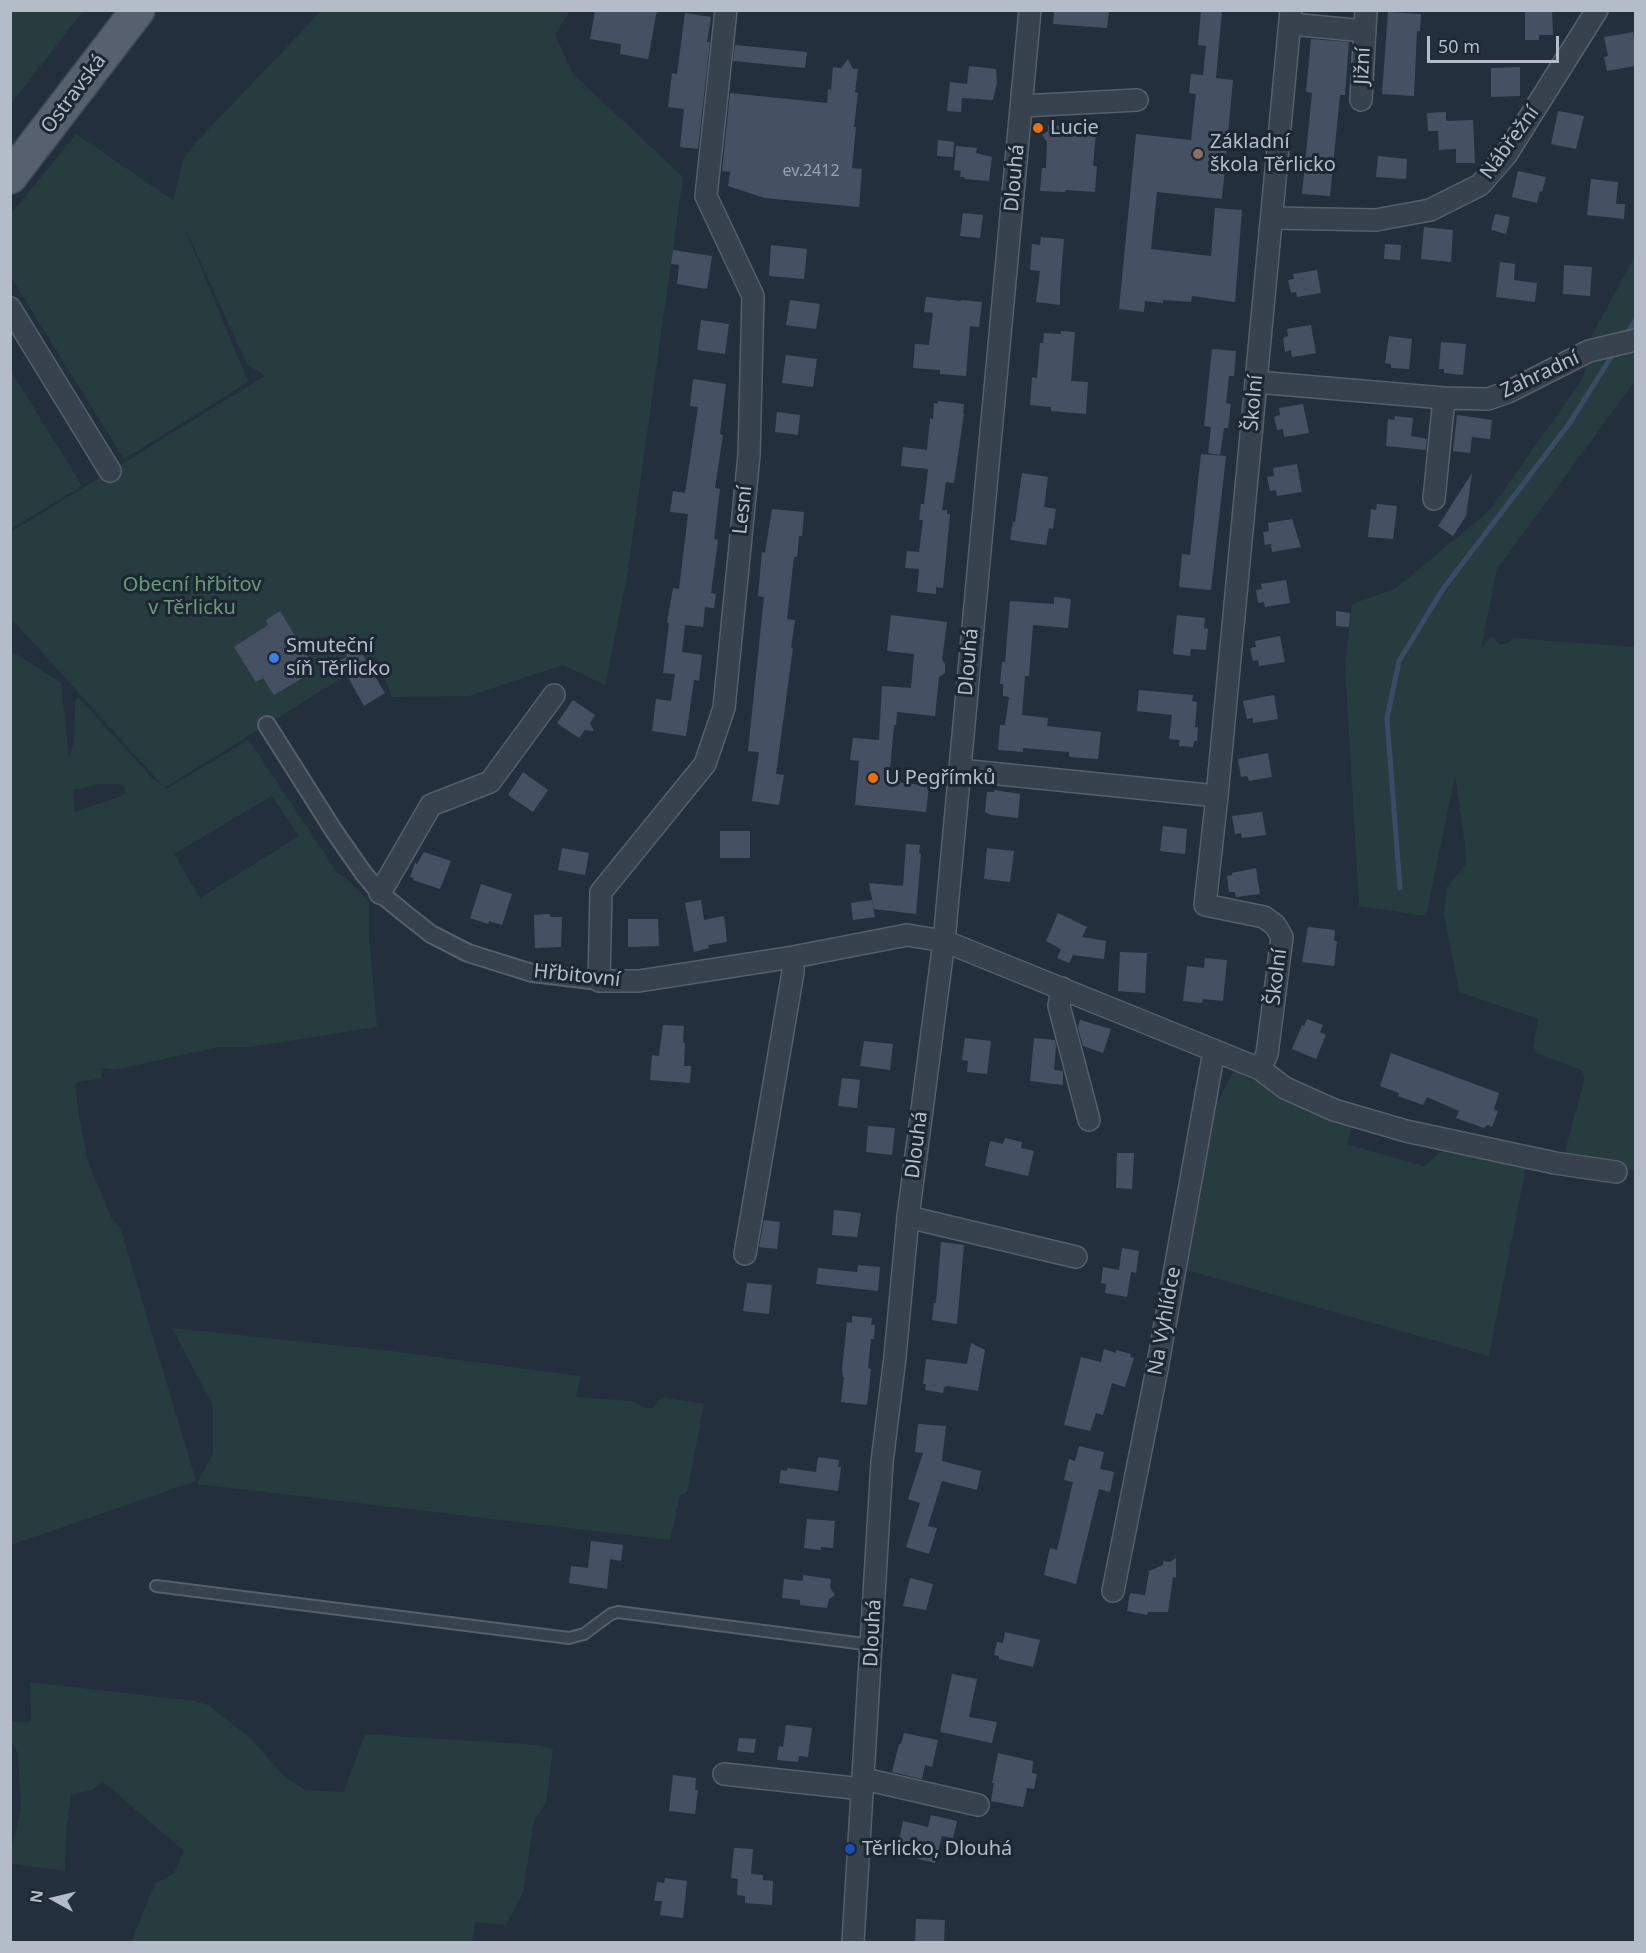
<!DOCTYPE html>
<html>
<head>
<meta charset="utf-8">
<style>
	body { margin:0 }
	#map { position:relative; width:1646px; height:1953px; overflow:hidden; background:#242f3e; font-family:"Noto Sans",sans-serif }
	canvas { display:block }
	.frame { position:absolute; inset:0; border:12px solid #b4bcc9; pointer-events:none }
	.north { position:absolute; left:24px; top:1869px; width:60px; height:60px; -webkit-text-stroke:4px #1d2633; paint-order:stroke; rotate:278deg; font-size:16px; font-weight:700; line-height:24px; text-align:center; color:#b4bcc9 }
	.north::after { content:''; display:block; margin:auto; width:21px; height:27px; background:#b4bcc9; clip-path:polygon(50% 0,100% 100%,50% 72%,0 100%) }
	.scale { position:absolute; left:1427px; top:36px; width:132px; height:27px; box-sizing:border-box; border:3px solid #b4bcc9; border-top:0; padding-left:8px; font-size:18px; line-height:21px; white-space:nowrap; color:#b4bcc9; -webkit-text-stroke:4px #1d2633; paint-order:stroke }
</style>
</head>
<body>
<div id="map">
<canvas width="1646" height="1953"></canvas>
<div class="frame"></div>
<div class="north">N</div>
<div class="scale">50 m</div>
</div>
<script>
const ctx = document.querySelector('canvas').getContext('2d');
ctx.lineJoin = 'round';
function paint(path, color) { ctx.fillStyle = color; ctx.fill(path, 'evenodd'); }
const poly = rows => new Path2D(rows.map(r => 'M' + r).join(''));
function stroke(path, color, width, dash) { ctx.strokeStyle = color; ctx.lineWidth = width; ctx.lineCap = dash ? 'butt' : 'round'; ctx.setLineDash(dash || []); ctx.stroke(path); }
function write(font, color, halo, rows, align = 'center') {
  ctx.font = font + ' "Noto Sans",sans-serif'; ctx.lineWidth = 6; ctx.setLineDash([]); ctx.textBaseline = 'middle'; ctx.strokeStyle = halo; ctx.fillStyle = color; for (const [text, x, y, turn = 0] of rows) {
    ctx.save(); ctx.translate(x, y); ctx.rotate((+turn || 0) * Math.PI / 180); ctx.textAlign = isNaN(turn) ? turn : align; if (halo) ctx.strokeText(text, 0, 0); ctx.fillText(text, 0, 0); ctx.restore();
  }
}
const green = poly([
	[11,10,83,11,11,104,10,11],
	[321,11,570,11,555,34,573,74,683,177,627,577,605,685,563,665,469,696,392,697,376,657,164,788,166,789,249,740,337,872,348,880,369,902,369,936,377,1027,250,1047,219,1047,114,1070,101,1068,102,1078,75,1083,79,1116,88,1162,112,1219,120,1227,196,1481,11,1545,11,651,61,683,69,757,74,742,75,702,78,697,152,778,163,786,11,618,11,532,265,376,247,364,184,226,248,382,124,459,11,277,11,214,76,134,173,200,184,158,190,149],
	[100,784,120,784,125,788,125,793,121,796,75,812,73,790],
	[272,796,299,836,200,898,174,854],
	[1635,256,1635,381,1497,569,1481,648,1492,636,1500,645,1508,643,1512,638,1635,647,1635,1171,1573,1160,1566,1153,1566,1147,1584,1082,1584,1075,1581,1070,1536,1053,1533,1049,1538,1019,1459,992,1444,913,1447,887,1466,864,1465,844,1455,776,1426,916,1359,906,1345,664,1352,604,1396,588,1490,510,1583,378,1592,335],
	[11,371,82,486,11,529,10,528],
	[1234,1070,1295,1101,1353,1122,1347,1144,1424,1166,1449,1145,1526,1166,1489,1356,1187,1270,1215,1107],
	[172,1328,391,1351,580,1376,576,1397,631,1401,646,1408,654,1408,661,1397,704,1404,687,1492,680,1496,670,1540,197,1484,213,1453,213,1406],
	[30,1682,194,1701,208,1705,249,1737,285,1777,305,1790,344,1792,365,1734,539,1745,553,1750,546,1803,534,1820,523,1893,506,1925,475,1922,472,1942,131,1942,155,1884,174,1873,184,1851,102,1781,92,1790,71,1795,66,1832,65,1871,11,1864,11,1851,21,1809,18,1754,14,1745,11,1742,11,1722,31,1722]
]);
const stream = poly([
	[1625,336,1636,319],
	[1400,888,1387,719,1399,661,1443,589,1569,424,1615,351]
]);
const building = poly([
	[595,10,657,10,648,59,620,54,621,44,590,39],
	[1054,10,1109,10,1107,28,1053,24],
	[1201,10,1222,10,1216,78,1233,80,1222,199,1157,192,1151,249,1211,256,1215,208,1242,210,1235,302,1192,296,1191,302,1163,300,1163,303,1145,301,1144,312,1119,309,1136,134,1191,140,1196,94,1189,93,1191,74,1203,75,1206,46,1198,45],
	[1525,10,1552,10,1553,35,1539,35,1539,40,1525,40],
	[1388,12,1421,14,1420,31,1417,31,1414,96,1382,94],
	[685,13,711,17,707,42,710,42,698,149,680,147,684,109,668,107,672,73,677,74],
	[1633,32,1635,44,1635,66,1607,71,1604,57,1608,56,1604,37],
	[1311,39,1349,42,1345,95,1340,95,1330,196,1302,194,1312,93,1306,92],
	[735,45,807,52,805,68,733,61],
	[848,59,853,69,858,69,855,92,858,93,854,127,856,127,852,168,862,169,859,207,764,198,728,186,730,172,722,171,730,93,827,103,828,89,831,90,833,67,841,68],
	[969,66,996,69,997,83,993,100,962,98,961,112,947,111,950,82,967,84],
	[1520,67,1520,96,1491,97,1491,68],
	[1558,111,1584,116,1576,149,1551,144],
	[1446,112,1446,121,1473,120,1475,163,1456,163,1456,149,1439,150,1438,131,1428,131,1427,113],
	[1048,125,1075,127,1075,131,1096,132,1093,166,1097,166,1095,192,1066,190,1065,192,1040,191,1042,168,1046,168,1047,142,1042,135,1048,131],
	[938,140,954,142,953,157,937,156],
	[956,146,977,148,976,153,992,157,989,181,965,179,964,177,960,177,961,171,954,170],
	[1378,156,1407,159,1406,179,1376,177],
	[1518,171,1546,177,1542,192,1540,191,1537,203,1512,197],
	[1591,179,1618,182,1616,204,1625,204,1624,219,1587,215],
	[963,213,983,215,980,238,960,236],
	[1495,214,1510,217,1506,234,1491,230],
	[1424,227,1453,230,1451,262,1421,259],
	[1041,237,1064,239,1060,288,1060,305,1036,302,1040,271,1030,270,1032,244,1040,245],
	[1385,244,1401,245,1400,260,1384,259],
	[771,245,807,249,804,279,769,276],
	[673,250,712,256,707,289,677,284,679,265,671,264],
	[1500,262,1515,264,1514,280,1537,283,1535,302,1496,297],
	[1564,265,1592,267,1590,296,1563,294],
	[1317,270,1321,293,1297,297,1296,292,1291,293,1288,280,1294,279,1293,274],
	[926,297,961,301,961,300,982,302,979,327,970,326,966,376,940,374,940,370,913,368,915,344,929,345,933,313,924,312],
	[790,300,820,304,816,329,786,325],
	[701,320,729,324,725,354,697,350],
	[1311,325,1316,353,1292,357,1291,350,1285,352,1283,338,1288,336,1287,329],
	[1061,331,1075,332,1071,381,1088,382,1086,414,1051,411,1051,407,1030,405,1032,377,1037,378,1040,343,1043,343,1044,333,1061,334],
	[1389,336,1412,339,1409,369,1391,368,1391,364,1385,363],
	[1441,342,1466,344,1463,375,1444,373,1444,369,1439,369],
	[1212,349,1236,351,1234,376,1229,376,1226,403,1231,404,1228,428,1224,428,1220,455,1208,453,1211,427,1204,426],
	[786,355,817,359,813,387,782,383],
	[693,379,726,384,720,434,723,435,715,488,720,489,714,539,718,540,711,593,716,594,714,608,705,607,703,627,685,625,682,652,702,655,699,681,694,680,686,736,652,731,656,699,671,701,675,674,663,673,669,623,667,622,673,588,679,589,688,514,670,512,673,491,685,493,698,407,690,406],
	[938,401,964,404,963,413,964,413,954,483,946,482,942,510,947,510,947,514,950,514,943,588,936,587,936,594,917,592,919,569,905,568,907,551,919,552,923,520,919,520,921,504,924,504,928,469,901,466,903,447,927,450,930,418,933,419,934,403,938,404],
	[1303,404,1309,433,1284,437,1283,429,1277,430,1274,417,1280,415,1279,408],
	[777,412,800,415,798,435,775,432],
	[1457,415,1492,420,1490,439,1472,437,1470,453,1453,451],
	[1395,416,1413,418,1411,436,1427,439,1426,450,1386,446,1388,419,1394,420],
	[1201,454,1226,456,1211,590,1179,587,1182,554,1190,555],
	[1297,464,1302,492,1277,496,1276,490,1270,491,1267,477,1274,476,1273,468],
	[1022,473,1048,477,1044,507,1056,509,1053,529,1049,528,1046,545,1010,540,1013,522,1015,522],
	[1472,473,1466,516,1453,536,1438,526],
	[1377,504,1397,506,1393,539,1368,537,1371,509,1376,510],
	[772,509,804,512,802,536,799,536,797,557,794,557,787,619,795,620,791,648,793,648,776,774,784,775,779,805,752,801,759,752,748,751,764,597,758,596,762,552,765,553],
	[1292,519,1301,547,1272,552,1271,544,1265,545,1263,532,1269,531,1268,523],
	[1286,580,1290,603,1265,607,1264,602,1258,603,1256,590,1262,589,1261,584],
	[1054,597,1071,599,1068,628,1033,625,1029,676,1025,676,1022,715,1048,718,1047,726,1101,732,1098,759,1069,757,1069,752,1023,748,1023,752,998,750,1000,725,1005,725,1009,697,1003,696,1003,684,1000,684,1002,662,1005,662,1010,601,1054,604],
	[280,611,315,669,310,672,311,673,274,695,263,678,256,682,234,647,268,625,266,620],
	[1336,611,1350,613,1349,627,1336,626],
	[891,615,947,622,942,660,945,664,945,673,939,677,935,716,897,712,896,725,894,725,889,781,929,786,926,812,855,805,859,761,850,760,853,738,879,740,882,686,911,688,914,654,887,651],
	[1177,615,1205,618,1204,628,1208,629,1206,650,1191,649,1190,656,1173,654],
	[1280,636,1285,662,1259,666,1258,660,1253,661,1250,648,1256,647,1255,641],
	[357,646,385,693,364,706,339,661,347,657,345,653],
	[1139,690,1193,695,1192,701,1197,702,1195,727,1198,727,1197,741,1194,741,1193,747,1179,746,1180,740,1169,739,1172,715,1137,711],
	[1274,695,1278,719,1253,723,1253,718,1247,719,1243,701],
	[573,700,595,715,590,723,594,731,585,730,579,738,557,723],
	[1268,753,1272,777,1249,781,1247,776,1241,777,1238,759],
	[523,772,548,790,533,812,508,795],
	[994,790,1020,794,1018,818,991,815,985,812,987,792,994,792],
	[1262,812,1266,835,1242,838,1241,833,1235,834,1232,816],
	[1163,826,1187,829,1185,854,1160,851],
	[720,831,750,831,750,858,720,858],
	[906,844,920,845,919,853,921,854,916,914,874,909,869,883,903,886],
	[562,848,589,853,585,875,558,870],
	[987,848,1014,851,1010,882,984,879],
	[424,852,451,861,440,889,413,880,414,878,410,877,415,863,417,864],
	[1256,868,1260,894,1236,897,1235,892,1229,892,1227,876,1232,875,1232,873],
	[481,884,512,894,502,925,489,921,488,924,470,918],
	[701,900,704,920,724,916,727,942,708,945,709,948,694,952,685,903],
	[872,900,875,917,853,920,851,903],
	[1058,913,1087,927,1082,937,1106,941,1104,959,1073,955,1069,963,1057,958,1061,949,1046,941],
	[550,914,550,917,562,917,561,947,535,948,534,915],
	[628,919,658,919,659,946,628,947],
	[1308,927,1335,930,1334,941,1337,941,1334,966,1302,962],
	[1120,952,1147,953,1145,993,1118,991],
	[1205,958,1227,960,1223,1001,1203,999,1202,1003,1183,1001,1187,966,1204,968],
	[1307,1019,1323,1025,1320,1032,1326,1035,1316,1059,1292,1049,1302,1025,1304,1026],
	[1080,1020,1111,1029,1103,1053,1083,1046,1078,1028],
	[663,1025,684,1026,683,1042,685,1043,684,1066,691,1066,690,1083,650,1080,652,1055,659,1056],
	[965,1038,991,1041,987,1074,967,1072,968,1061,962,1060],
	[1034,1038,1055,1040,1056,1046,1054,1070,1063,1071,1063,1085,1030,1081],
	[864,1041,893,1044,890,1070,860,1066],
	[1391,1053,1499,1093,1494,1109,1498,1111,1492,1127,1488,1125,1484,1128,1456,1118,1459,1111,1427,1097,1423,1105,1398,1096,1399,1093,1380,1086],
	[842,1078,860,1080,857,1108,838,1106],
	[868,1126,895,1128,892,1155,866,1152],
	[1005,1138,1022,1142,1021,1148,1034,1151,1028,1176,985,1166,990,1141,1003,1144],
	[1117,1153,1134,1153,1132,1189,1116,1188],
	[834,1210,861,1213,857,1237,832,1235],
	[764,1220,780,1222,777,1249,759,1247],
	[941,1242,964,1245,957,1324,932,1320,934,1303,936,1303],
	[1122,1248,1139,1251,1136,1273,1131,1272,1127,1297,1105,1293,1106,1284,1101,1283,1103,1267,1119,1270],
	[858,1265,880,1267,878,1291,816,1284,818,1268,857,1272],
	[747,1283,772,1285,769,1314,743,1311],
	[852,1316,872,1318,871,1325,875,1325,874,1339,871,1339,868,1368,871,1369,867,1405,841,1402,844,1377,843,1377,842,1369,847,1322,852,1323],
	[971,1343,985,1350,978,1391,948,1386,944,1387,943,1393,925,1390,926,1384,923,1384,926,1359,967,1364],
	[1104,1349,1116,1353,1116,1350,1131,1354,1130,1357,1134,1358,1125,1387,1112,1383,1103,1415,1096,1413,1090,1431,1064,1425,1081,1357,1101,1362],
	[918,1424,946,1426,942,1461,981,1471,977,1490,942,1481,928,1526,937,1528,929,1554,906,1547,920,1503,908,1499,923,1453,915,1452],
	[1079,1446,1104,1452,1100,1469,1114,1472,1110,1492,1099,1489,1076,1584,1044,1575,1050,1548,1057,1550,1073,1482,1064,1480,1069,1459,1075,1461],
	[818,1457,839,1460,838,1467,841,1467,838,1491,779,1483,781,1470,787,1471,788,1468,816,1472],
	[807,1519,835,1521,833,1548,821,1547,821,1550,804,1548],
	[591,1541,623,1545,621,1561,610,1559,607,1589,569,1583,571,1566,588,1568],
	[1176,1558,1176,1578,1173,1577,1168,1612,1148,1612,1147,1615,1127,1611,1130,1593,1145,1595,1149,1572,1147,1572,1163,1565,1163,1561,1170,1562],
	[803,1575,831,1579,830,1588,835,1595,829,1599,827,1608,800,1605,800,1600,782,1598,784,1579,803,1581],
	[910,1578,933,1584,926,1610,903,1606],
	[1005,1632,1040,1640,1033,1667,999,1659,999,1656,994,1655,997,1642,1003,1643],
	[952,1674,977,1679,969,1717,997,1722,992,1743,940,1732],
	[786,1725,812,1728,808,1757,799,1756,798,1762,777,1760,779,1746,783,1747],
	[904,1733,938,1740,932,1767,925,1765,922,1779,892,1772,899,1744,901,1744],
	[739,1738,756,1739,754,1753,737,1751],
	[998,1753,1033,1761,1032,1773,1037,1774,1034,1789,1027,1788,1023,1807,991,1801,994,1783,992,1783],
	[673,1775,696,1778,695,1790,698,1790,695,1814,669,1811],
	[931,1815,957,1821,953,1838,942,1836,935,1863,918,1859,921,1850,898,1845,903,1821,928,1827],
	[734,1848,753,1849,751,1874,763,1875,763,1880,773,1881,772,1905,745,1903,745,1896,737,1895,738,1879,731,1878],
	[665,1878,687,1881,683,1918,660,1915,662,1901,654,1901,657,1882,664,1883],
	[916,1919,945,1920,944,1942,915,1942]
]);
const service = poly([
	[156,1586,569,1638,584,1634,611,1614,618,1612,872,1645]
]);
const pedestrian = poly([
	[267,725,334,831,364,874,380,893,403,912,431,934,468,953,532,973,599,981]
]);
const minor = poly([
	[726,10,706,196,753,296,749,455,724,708,705,764,601,892,599,981,639,981,793,957,907,935,944,941,1260,1069,1285,1088,1334,1110,1406,1131,1555,1163,1616,1172],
	[1291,24,1365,31],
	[1361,100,1366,10],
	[1022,106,1137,100],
	[1272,218,1376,220,1430,210,1480,185,1506,155,1597,10],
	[10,308,110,471],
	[1256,382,1444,398,1488,399,1508,392,1589,351,1636,340],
	[1434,499,1444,398],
	[960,770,1217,796],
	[380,893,431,805,490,782,554,695],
	[1062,988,1059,1006,1089,1120],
	[1260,1069,1267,1054,1282,937,1275,925,1264,917,1205,905,1217,796,1291,10],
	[908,1217,1076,1257],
	[745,1254,793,972,793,957],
	[1113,1591,1157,1369,1214,1051],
	[724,1774,853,1788,873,1781,978,1805],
	[853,1942,882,1462,895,1357,908,1217,944,941,1030,10]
]);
const primary = poly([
	[10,177,138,10]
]);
const markers = [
	[1038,128,6,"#e8710a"],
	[1198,154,6,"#8d6e63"],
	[274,658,6,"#3f7fe0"],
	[873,778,6,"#e8710a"],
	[850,1849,6,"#1a4fb4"]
];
const numberNames = [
	["ev.2412",811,171]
];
const streetNames = [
	["Jižní",1363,66,-87],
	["Ostravská",74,94,-53],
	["Nábřežní",1510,143,-54],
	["Dlouhá",1015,178,-85],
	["Zahradní",1540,375,-25],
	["Školní",1254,403,-85],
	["Lesní",743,510,-84],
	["Dlouhá",969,662,-85],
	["Hřbitovní",577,976,6],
	["Školní",1277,977,-83],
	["Dlouhá",917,1145,-83],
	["Na Vyhlídce",1165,1321,-80],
	["Dlouhá",873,1633,-87]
];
const poiNames = [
	["Lucie",1050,128],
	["Základní",1210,142],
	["škola Těrlicko",1210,165],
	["Smuteční",286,646],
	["síň Těrlicko",286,669],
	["U Pegřímků",885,778],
	["Těrlicko, Dlouhá",862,1849]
];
const parkNames = [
	["Obecní hřbitov",192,585],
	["v Těrlicku",192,608]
];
paint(green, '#263c3f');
stroke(stream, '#394c67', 5);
paint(building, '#455162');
stroke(service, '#565f6c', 14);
stroke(pedestrian, '#565f6c', 20);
stroke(minor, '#565f6c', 24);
stroke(primary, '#414a57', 36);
stroke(service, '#38414e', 10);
stroke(pedestrian, '#38414e', 16);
stroke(minor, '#38414e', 21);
stroke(primary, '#56606e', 33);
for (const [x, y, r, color] of markers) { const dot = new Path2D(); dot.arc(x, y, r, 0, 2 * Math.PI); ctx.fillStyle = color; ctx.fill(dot); stroke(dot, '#1d2633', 2); }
write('16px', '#98a1af', null, numberNames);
write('20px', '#b4bcc9', '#1d2633', streetNames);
write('20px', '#b4bcc9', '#1d2633', poiNames, 'left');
write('20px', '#6b9a76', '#1d2633', parkNames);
</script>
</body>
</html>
